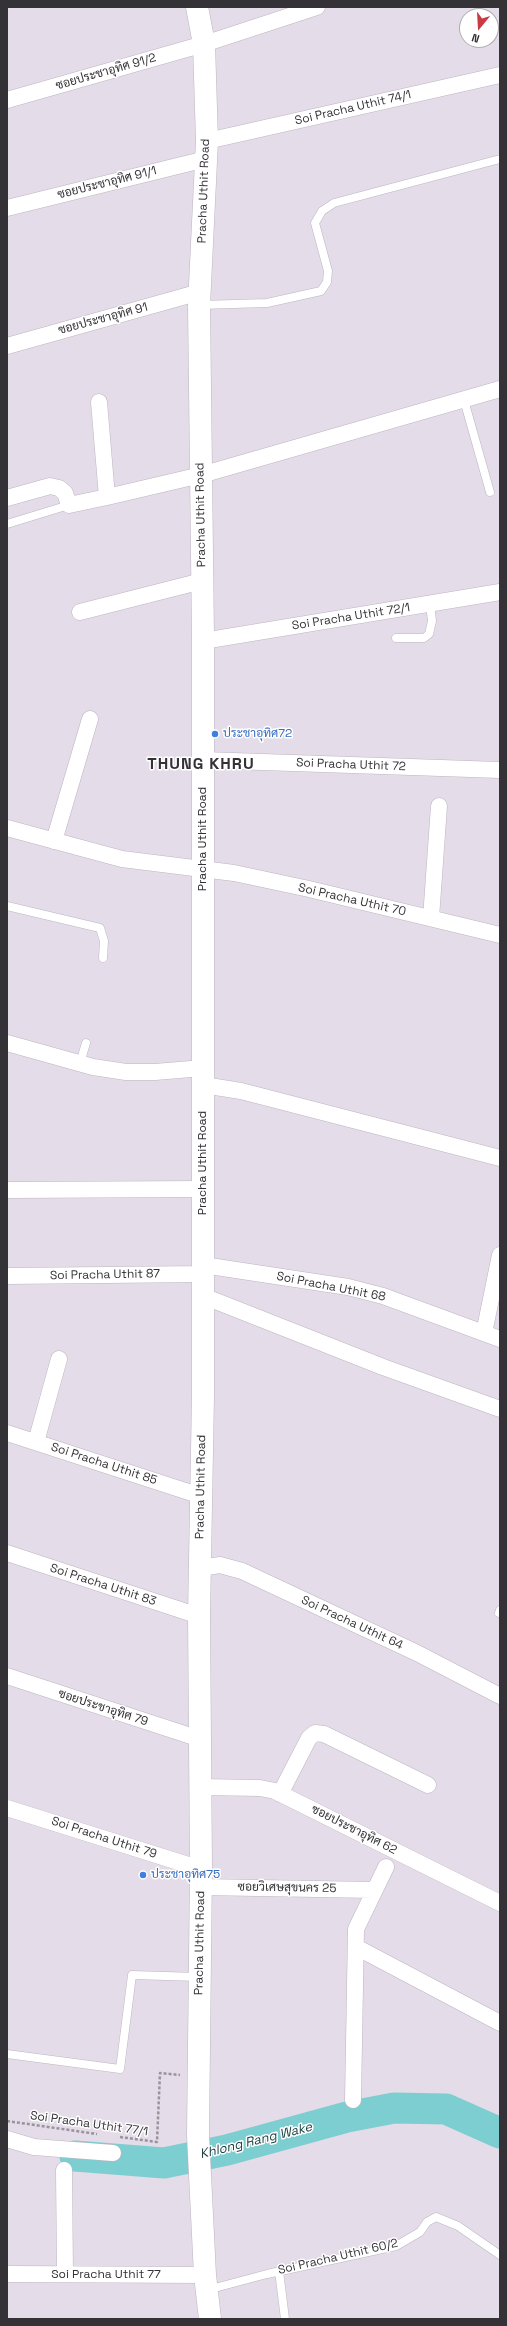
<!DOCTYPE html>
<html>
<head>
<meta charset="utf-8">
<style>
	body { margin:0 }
	#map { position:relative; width:507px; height:2326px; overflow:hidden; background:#e4dce8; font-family:"Space Grotesk",sans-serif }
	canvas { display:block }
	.frame { position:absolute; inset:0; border:8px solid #353237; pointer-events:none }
	.north { position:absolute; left:459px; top:8px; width:40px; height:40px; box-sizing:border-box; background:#fff; border:1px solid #aeadaf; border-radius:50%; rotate:198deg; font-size:11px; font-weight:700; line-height:16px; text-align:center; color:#353237 }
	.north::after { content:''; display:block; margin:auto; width:14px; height:18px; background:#ca3a43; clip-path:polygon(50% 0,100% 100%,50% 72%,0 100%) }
</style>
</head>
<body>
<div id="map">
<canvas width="507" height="2326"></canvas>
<div class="frame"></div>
<div class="north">N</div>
</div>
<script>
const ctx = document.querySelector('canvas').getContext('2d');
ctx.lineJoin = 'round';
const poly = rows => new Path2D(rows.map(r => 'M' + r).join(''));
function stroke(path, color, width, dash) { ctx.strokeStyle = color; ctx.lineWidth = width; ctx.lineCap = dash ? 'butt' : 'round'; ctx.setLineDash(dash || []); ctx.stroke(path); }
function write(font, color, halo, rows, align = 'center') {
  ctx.font = font + ' "Space Grotesk",Sarabun,sans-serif'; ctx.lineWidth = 3; ctx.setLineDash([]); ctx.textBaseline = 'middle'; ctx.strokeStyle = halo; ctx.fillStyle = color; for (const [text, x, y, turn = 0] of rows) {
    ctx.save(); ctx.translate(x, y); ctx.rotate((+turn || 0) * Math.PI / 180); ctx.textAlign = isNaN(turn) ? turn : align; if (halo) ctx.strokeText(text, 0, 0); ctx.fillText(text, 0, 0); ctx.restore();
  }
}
const river = poly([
	[75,2156,164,2163,227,2150,347,2117,394,2108,446,2109,500,2133]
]);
const path = poly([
	[7,2121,97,2134],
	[120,2137,157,2142,160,2073,180,2075]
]);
const service = poly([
	[200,305,267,303,321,291,327,282,328,271,315,223,322,211,334,203,500,159],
	[464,400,490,492],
	[7,524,69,505],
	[396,638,424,638,429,634,432,621,430,604],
	[7,906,100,928,104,941,103,958],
	[80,1063,86,1043],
	[499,1613,500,1610],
	[7,2054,120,2069,132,1975,199,1977],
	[279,2271,285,2319],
	[207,2290,267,2274,396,2246,420,2232,427,2222,436,2217,458,2226,500,2255]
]);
const minor = poly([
	[7,100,204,44,317,7],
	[207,141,500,75],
	[7,208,206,159],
	[7,346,200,292],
	[99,402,107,497],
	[7,498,50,486,59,488,65,493,69,505,107,497,201,475,500,389],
	[80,612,202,581],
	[203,641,500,592],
	[203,760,500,770],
	[7,828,122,859,234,873,309,889,500,935],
	[54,841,90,719],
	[431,918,439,806],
	[7,1043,93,1067,126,1072,155,1072,203,1068],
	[203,1085,241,1091,500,1158],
	[7,1190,203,1189],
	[203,1265,348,1287,383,1296,500,1339],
	[7,1276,203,1274],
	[203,1296,383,1367,500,1409],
	[484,1333,500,1255],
	[7,1433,201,1496],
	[36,1442,59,1359],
	[7,1553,199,1616],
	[200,1568,220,1565,242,1571,417,1653,500,1696],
	[7,1676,200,1739],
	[200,1787,260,1788,275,1791,500,1903],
	[280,1794,309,1738,315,1733,324,1734,428,1785],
	[7,1808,201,1869],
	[200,1887,374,1890],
	[356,1947,500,2023],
	[353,2100,356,1929,386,1867],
	[7,2139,34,2147,113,2153],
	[64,2170,65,2274],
	[7,2274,205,2275]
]);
const secondary = poly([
	[197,7,204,44,207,141,199,305,203,637,203,1395,199,1616,201,1869,198,2135,205,2275,210,2319]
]);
const markers = [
	[215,734,4,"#3f7fe0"],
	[143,1875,4,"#3f7fe0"]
];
const streetNames = [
	["ซอยประชาอุทิศ 91/2",106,72,-16],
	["Soi Pracha Uthit 74/1",353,108,-13],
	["ซอยประชาอุทิศ 91/1",107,183,-14],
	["Pracha Uthit Road",204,191,-88],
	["ซอยประชาอุทิศ 91",103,319,-15],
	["Pracha Uthit Road",201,515,-91],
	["Soi Pracha Uthit 72/1",351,617,-9],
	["Soi Pracha Uthit 72",351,765,2],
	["Pracha Uthit Road",203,839,-90],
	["Soi Pracha Uthit 70",352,900,13],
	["Pracha Uthit Road",203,1163,-90],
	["Soi Pracha Uthit 87",105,1275,-1],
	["Soi Pracha Uthit 68",331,1287,11],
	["Soi Pracha Uthit 85",104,1464,18],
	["Pracha Uthit Road",201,1487,-89],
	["Soi Pracha Uthit 83",103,1585,18],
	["Soi Pracha Uthit 64",352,1623,25],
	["ซอยประชาอุทิศ 79",103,1708,18],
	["ซอยประชาอุทิศ 62",354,1830,27],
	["Soi Pracha Uthit 79",104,1838,18],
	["ซอยวิเศษสุขนคร 25",287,1888,1],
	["Pracha Uthit Road",200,1943,-89],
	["Soi Pracha Uthit 77/1",89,2124,8],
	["Soi Pracha Uthit 60/2",338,2257,-13],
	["Soi Pracha Uthit 77",106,2275]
];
const shopNames = [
	["ประชาอุทิศ72",223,734],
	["ประชาอุทิศ75",151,1875]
];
const waterNames = [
	["Khlong Rang Wake",256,2141,-14]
];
const districtNames = [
	["THUNG KHRU",201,765]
];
stroke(river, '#7dced0', 31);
stroke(service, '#bdb5c1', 9);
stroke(minor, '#bdb5c1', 17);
stroke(secondary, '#bdb5c1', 23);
stroke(path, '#99939c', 2.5, [3, 2]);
stroke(service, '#fff', 8);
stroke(minor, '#fff', 16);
stroke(secondary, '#fff', 22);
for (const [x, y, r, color] of markers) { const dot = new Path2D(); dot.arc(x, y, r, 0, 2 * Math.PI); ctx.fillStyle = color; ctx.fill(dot); stroke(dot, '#fff', 1.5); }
write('12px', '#353237', '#fff', streetNames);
write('12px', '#366cbe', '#fff', shopNames, 'left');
write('italic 13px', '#1c4243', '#fff', waterNames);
ctx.letterSpacing = '1px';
write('bold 16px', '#353237', '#fff', districtNames);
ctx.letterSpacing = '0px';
</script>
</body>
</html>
